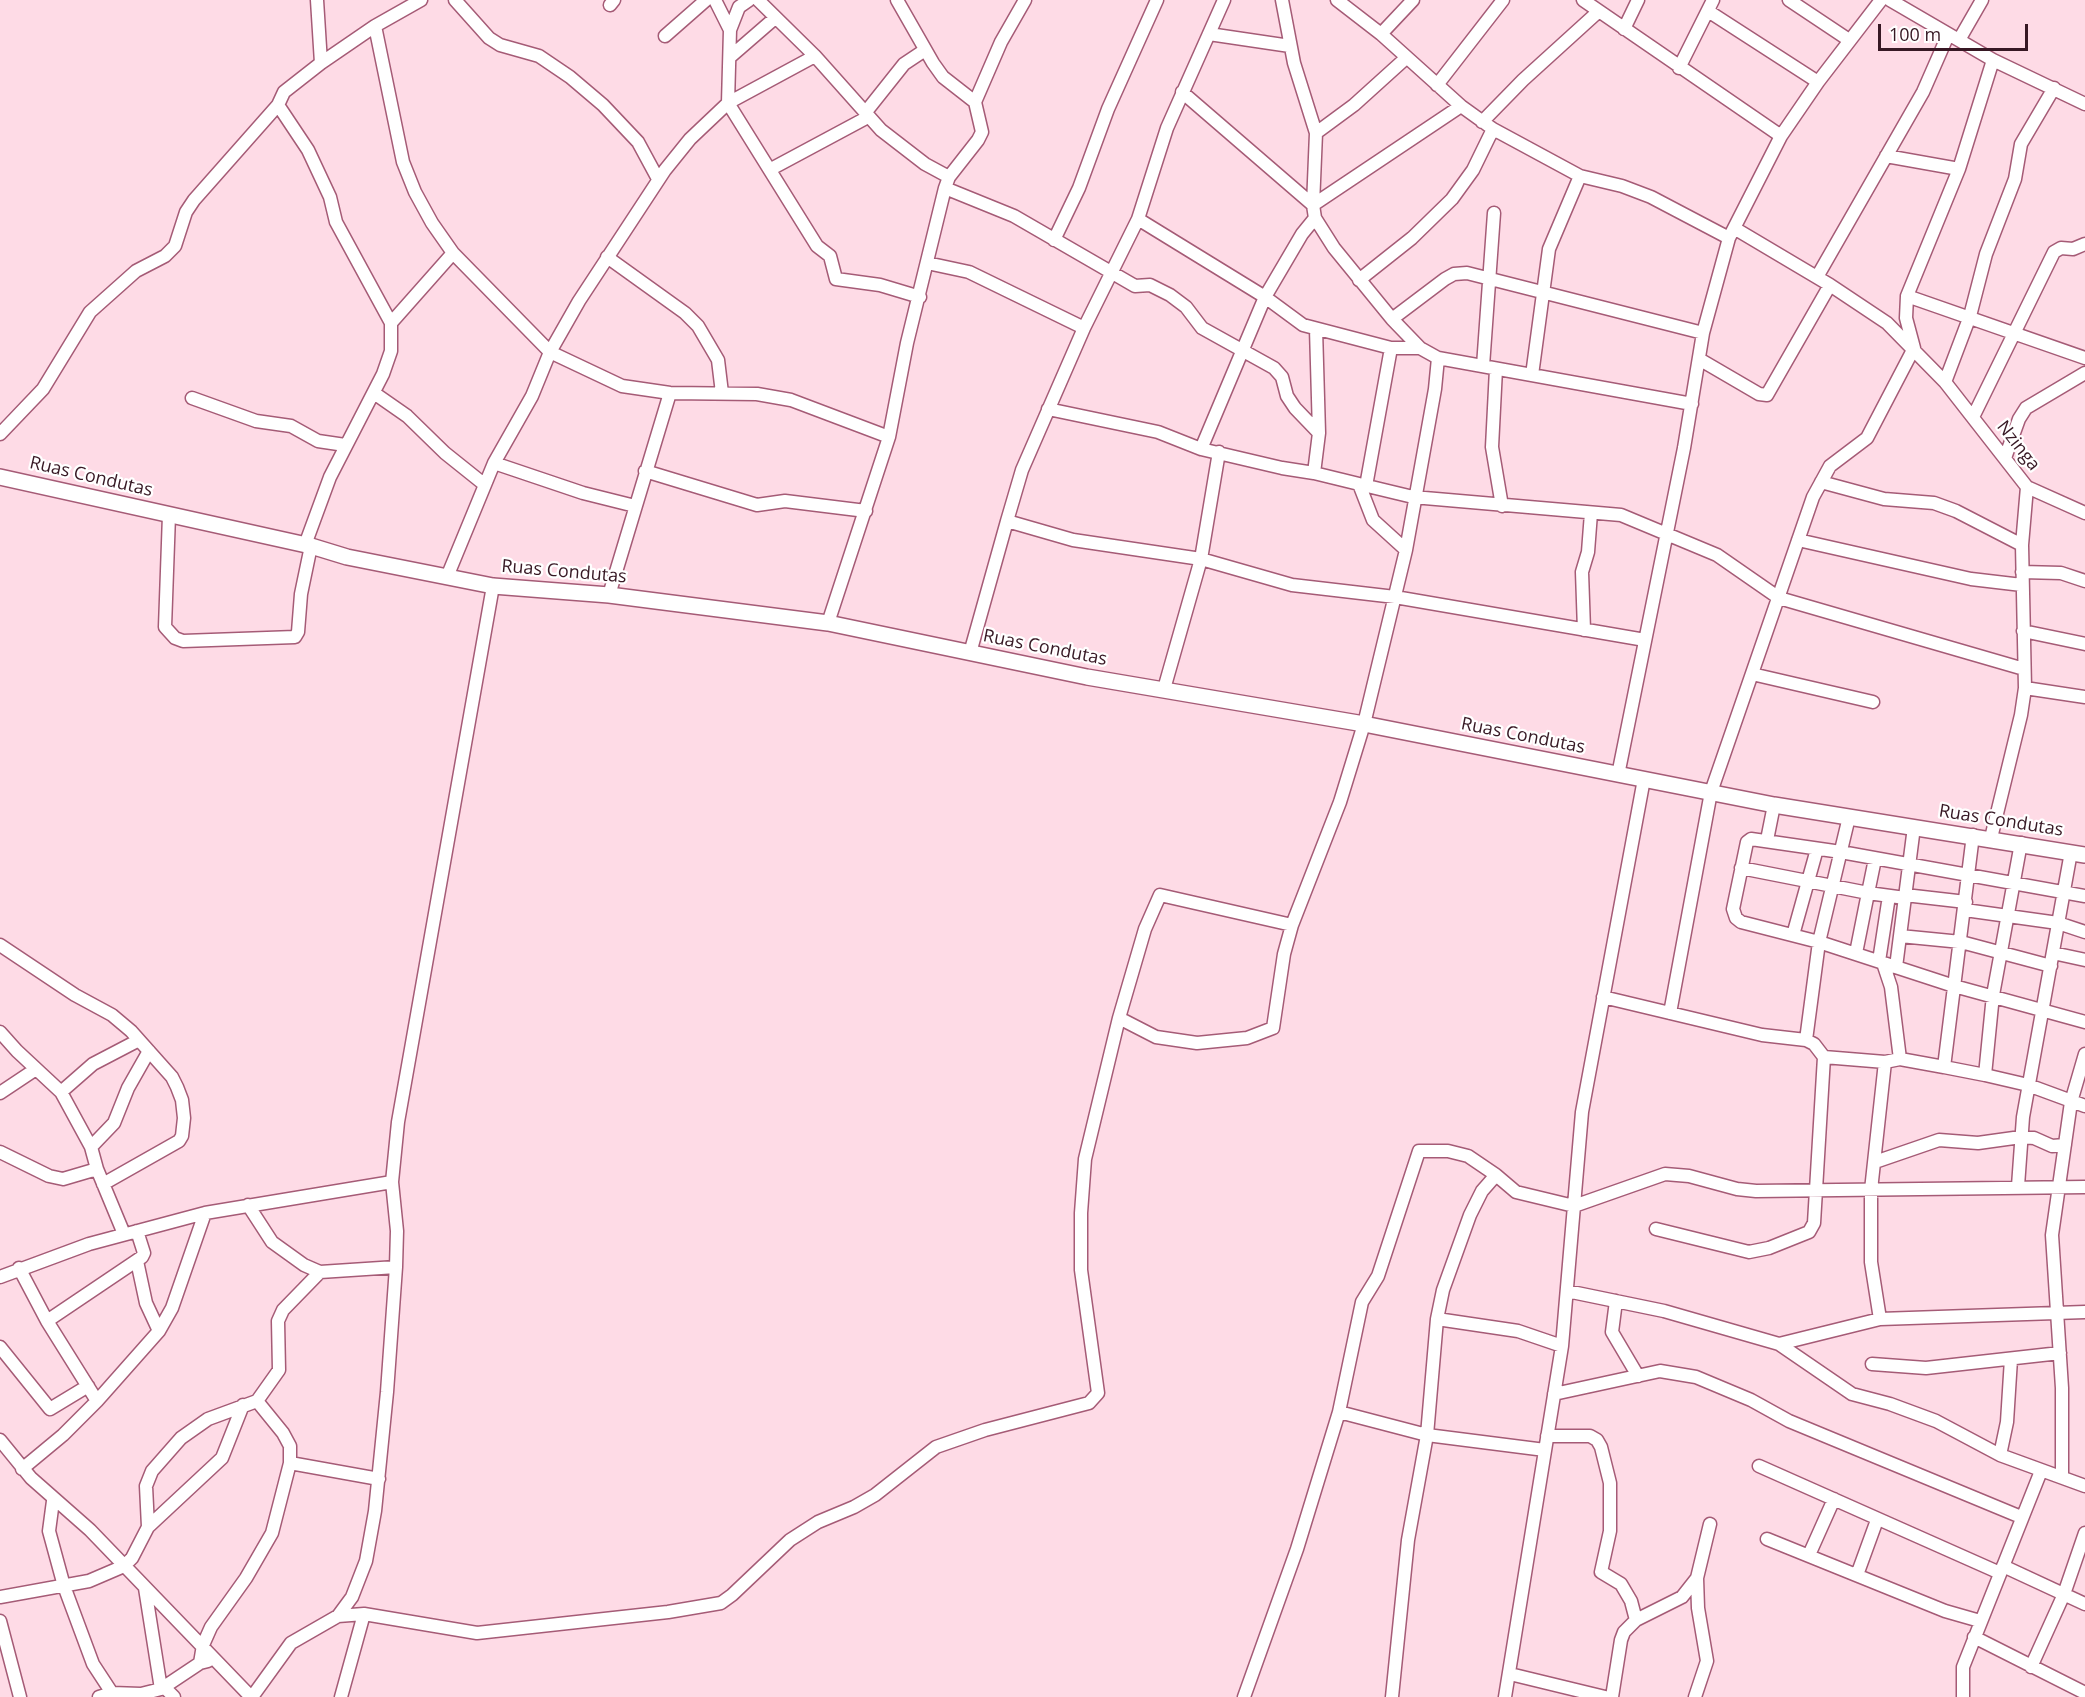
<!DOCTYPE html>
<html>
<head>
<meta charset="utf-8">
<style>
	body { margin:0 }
	#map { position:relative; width:2085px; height:1697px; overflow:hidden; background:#fedbe6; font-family:"Open Sans",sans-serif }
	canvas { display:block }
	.scale { position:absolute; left:1878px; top:24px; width:150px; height:27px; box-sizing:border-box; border:3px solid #371824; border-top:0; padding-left:8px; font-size:18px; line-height:21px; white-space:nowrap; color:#371824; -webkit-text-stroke:4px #fff; paint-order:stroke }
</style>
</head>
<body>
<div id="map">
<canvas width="2085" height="1697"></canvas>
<div class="scale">100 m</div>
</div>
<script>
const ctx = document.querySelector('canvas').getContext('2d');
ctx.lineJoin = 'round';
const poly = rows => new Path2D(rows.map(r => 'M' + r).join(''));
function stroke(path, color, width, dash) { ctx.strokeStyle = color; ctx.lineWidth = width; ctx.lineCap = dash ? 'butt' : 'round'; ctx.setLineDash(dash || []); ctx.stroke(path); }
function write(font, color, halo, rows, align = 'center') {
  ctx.font = font + ' "Open Sans",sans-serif'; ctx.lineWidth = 4.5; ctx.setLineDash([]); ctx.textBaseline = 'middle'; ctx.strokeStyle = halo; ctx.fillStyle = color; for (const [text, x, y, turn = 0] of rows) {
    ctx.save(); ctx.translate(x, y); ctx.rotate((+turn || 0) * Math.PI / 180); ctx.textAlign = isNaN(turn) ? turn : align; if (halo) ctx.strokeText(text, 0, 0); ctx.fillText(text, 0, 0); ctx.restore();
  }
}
const minor = poly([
	[455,0,489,38,500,45,539,56,570,77,603,105,638,142,658,179],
	[715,0,730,30,728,103,817,246,830,256,836,279,880,285,920,297],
	[758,0,815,56,881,130,925,164,949,177],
	[897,0,933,63,943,77,975,102],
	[1337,0,1381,34,1461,106,1493,129,1580,176,1622,186,1651,197,1729,238],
	[1583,0,1781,136],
	[1789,0,1849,40],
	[610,5,614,0],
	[1708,11,1818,82],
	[375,26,403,162,415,192,432,223,453,253,550,352,622,386,670,393,757,394,791,400,889,437],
	[1624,29,1638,0],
	[730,30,739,7,749,0],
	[1209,34,1290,46],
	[1381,34,1413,0],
	[665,36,706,0],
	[1959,40,1982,0],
	[730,57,775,18],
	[1993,60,2085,104],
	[321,63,375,26,421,0],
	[1679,68,1713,0],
	[1437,85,1503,0],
	[1182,92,1313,205,1461,106],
	[278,105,308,150,330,197,336,222,391,323],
	[865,113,904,64,925,50],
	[1482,122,1523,80,1599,11],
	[1316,133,1354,105,1406,58],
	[1886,156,1959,169],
	[771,169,868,117],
	[945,188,1014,216,1135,286,1150,285,1170,295,1186,307,1202,328,1274,368,1282,377,1287,396,1295,408,1319,433,1314,473,1359,484,1373,520,1406,550],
	[1138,219,1265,297,1303,325,1391,348,1420,348],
	[1734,228,1830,285,1887,323,1945,382,2027,487,2022,545,2025,688,2021,715,1991,838],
	[1054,240,1079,188,1108,109,1157,0],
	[607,257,685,313,698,326,718,360,722,393],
	[927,263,969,272,1084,328],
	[1817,277,1923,92,1948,35],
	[1359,280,1412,238,1452,199,1473,170,1493,129],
	[1907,296,2085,358],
	[1392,319,1445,279,1454,274,1467,273,1703,333],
	[1316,329,1319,433],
	[1438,358,1692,404],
	[1699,359,1759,394,1767,395,1830,285],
	[1483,366,1494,213],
	[1496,369,1492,447,1502,506],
	[1532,375,1549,249,1580,176],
	[1945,382,1970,316,1986,254,2015,179,2021,144,2054,88],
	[374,393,407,416,445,453,485,485],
	[192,398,256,421,291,426,318,441,345,445],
	[1048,409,1158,432,1201,449,1282,468,1314,473],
	[1973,417,2054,252,2061,248,2073,249,2085,244],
	[0,434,43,389,90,312,136,271,165,256,175,246,186,212,194,200,278,105,284,92,321,63,317,0],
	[1201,449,1265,297,1302,234,1315,218],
	[2005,458,2019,419,2026,408,2085,373],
	[494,463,583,493,635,506],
	[645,471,757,505,785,501,866,511],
	[1821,482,1884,499,1934,503,1956,511,2022,545],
	[1359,484,1413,497,1621,515,1717,555,1779,598,2024,669],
	[1366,486,1391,348],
	[2027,487,2085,513],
	[169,515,165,627,175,638,183,641,295,637,298,632,301,594,311,546],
	[1007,521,1022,470,1084,328,1138,219,1167,128,1224,0],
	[1798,540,1971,579,2022,585],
	[305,545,330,477,383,374,391,351,391,323,453,253],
	[2022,572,2061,573,2085,581],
	[447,577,494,463,532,396,550,352,579,301,665,170,690,139,728,103,815,56],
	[609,595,670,393],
	[828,623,889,437,907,343,945,188,949,177,978,140,982,132,975,102,1001,42,1025,0],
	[1584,630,1582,572,1588,552,1591,513],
	[2023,631,2085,644],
	[970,653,1007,521,1073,540,1201,559,1292,585,1395,597,1645,640],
	[1752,674,1873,702],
	[2025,688,2085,697],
	[1164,689,1201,559,1219,452],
	[1618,775,1684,448,1703,333,1729,238,1781,136,1818,82,1881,0],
	[1767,840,1774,805],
	[2021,843,1993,995,1985,1075,2028,1085,2085,1106],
	[1741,868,1868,893,1875,859],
	[1905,895,1966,902],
	[2085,896,1841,852,1751,839,1747,842,1733,909,1736,918,1741,922,1819,942,1954,986,2085,1022],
	[1965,910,2058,923,2085,932],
	[1793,935,1817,849],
	[1900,936,1961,942,2051,966],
	[0,945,75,995,112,1015,131,1031,172,1077,177,1087,182,1100,184,1118,182,1136,179,1141,103,1184],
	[1856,953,1868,893,1905,898],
	[2053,953,2085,960],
	[1879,961,1889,896],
	[1883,963,1891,987,1900,1059],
	[1896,967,1914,827],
	[1603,997,1762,1035,1806,1040,1814,1044,1824,1057,1885,1062,1871,1190,1871,1262,1880,1319],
	[1670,1013,1711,792,1738,714,1813,497,1830,466,1867,438,1914,348,1906,318,1907,296,1959,169,1993,60,1890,0],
	[1119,1018,1156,1037,1197,1043,1247,1038,1273,1028,1284,954,1292,925],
	[0,1032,17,1051,61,1092,91,1147,97,1169,124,1234],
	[1806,1040,1819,942,1849,817],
	[1885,1062,1900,1059,1944,1067,1973,835],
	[1944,1067,1985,1075],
	[61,1092,93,1064,139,1040],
	[0,1093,36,1069],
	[91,1147,114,1123,128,1088,149,1051],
	[0,1152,49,1176,63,1179,97,1169],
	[1875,1162,1939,1140,1978,1143,2021,1137,2034,1138,2052,1146,2065,1145],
	[1496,1175,1516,1192,1574,1206,1665,1174,1689,1176,1737,1189,1756,1191,2085,1187],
	[2018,1186,2023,1117,2071,852],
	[248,1205,272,1242,304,1265,320,1272,396,1267],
	[1656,1229,1749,1252,1769,1248,1809,1232,1814,1223,1824,1057],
	[137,1261,146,1303,159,1331],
	[19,1268,47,1321,97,1401],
	[0,1277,89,1244,205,1213,392,1182],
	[1567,1291,1664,1311,1779,1344,1852,1394,1890,1404,1936,1421,2000,1455,2085,1486],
	[1616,1301,1612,1332,1638,1376],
	[1437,1319,1518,1331,1562,1346],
	[47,1321,142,1257,144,1253,137,1231],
	[1779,1344,1880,1319,2085,1312],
	[0,1347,50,1409,88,1386],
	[1872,1364,1926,1368,2060,1353],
	[1554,1394,1660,1371,1696,1377,1751,1400,1789,1421,2021,1517],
	[1339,1412,1427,1435,1545,1450],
	[1547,1436,1590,1436,1597,1440,1601,1447,1610,1483,1610,1531,1601,1572,1621,1584,1631,1601,1636,1620],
	[0,1440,31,1478,90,1530,251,1697],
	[2000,1455,2007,1422,2011,1359],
	[290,1463,379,1479],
	[1759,1466,2000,1573],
	[22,1469,63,1435,97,1401,159,1331,172,1308,205,1213],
	[2062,1476,2062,1388,2052,1235,2071,1102,2085,1054],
	[53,1501,49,1531,64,1586,93,1664,112,1693],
	[148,1527,222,1458,243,1405],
	[1767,1539,1945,1611,1980,1621],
	[1809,1555,1834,1499],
	[2003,1566,2085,1604],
	[1857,1575,1877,1520],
	[145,1588,161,1689],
	[0,1597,89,1581,124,1566,132,1558,148,1527,146,1486,152,1471,181,1438,208,1419,257,1401,279,1370,278,1321,283,1310,320,1272],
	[338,1616,352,1597,366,1561,375,1511,387,1392,396,1267,397,1231,392,1182,398,1122,493,586],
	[0,1621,20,1697],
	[1974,1637,2085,1693],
	[200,1663,203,1645,211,1627,246,1578,272,1533,290,1463,290,1446,283,1433,257,1401],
	[2031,1667,2064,1594,2085,1533],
	[1510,1674,1605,1697],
	[164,1687,174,1697],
	[99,1697,112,1693,141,1694,161,1689,200,1663,208,1661],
	[252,1697,291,1643,338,1616,364,1614,477,1633,668,1612,721,1603,732,1595,790,1540,818,1522,854,1507,875,1495,936,1447,985,1430,1089,1403,1098,1393,1081,1270,1081,1213,1085,1159,1119,1018,1145,929,1160,895,1292,925,1340,802,1364,724,1406,550,1435,389,1438,358,1420,348,1392,319,1334,248,1315,218,1313,205,1316,133,1294,63,1282,0],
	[341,1697,364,1614],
	[1244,1697,1297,1549,1339,1412,1362,1302,1378,1276,1419,1151,1448,1151,1468,1156,1496,1175,1482,1191,1470,1215,1443,1290,1437,1319,1427,1435,1408,1540,1392,1697],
	[1505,1697,1562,1346,1582,1112,1644,779],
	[1612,1697,1621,1640,1624,1632,1636,1620,1682,1597,1697,1578],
	[1695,1697,1707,1661,1698,1608,1697,1578,1710,1524],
	[1963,1697,1963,1667,2041,1471]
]);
const tertiary = poly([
	[0,477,311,546,347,557,493,586,609,595,828,623,1087,677,1364,724,1774,805,2085,855]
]);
const streetNames = [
	["Nzinga",2018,446,52],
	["Ruas Condutas",91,477,13],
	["Ruas Condutas",564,572,5],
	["Ruas Condutas",1045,648,11],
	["Ruas Condutas",1523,736,11],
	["Ruas Condutas",2001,821,9]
];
stroke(minor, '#a55b76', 15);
stroke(tertiary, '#a55b76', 18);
stroke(minor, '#fff', 12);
stroke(tertiary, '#fff', 15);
write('18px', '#371824', '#fff', streetNames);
</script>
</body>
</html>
